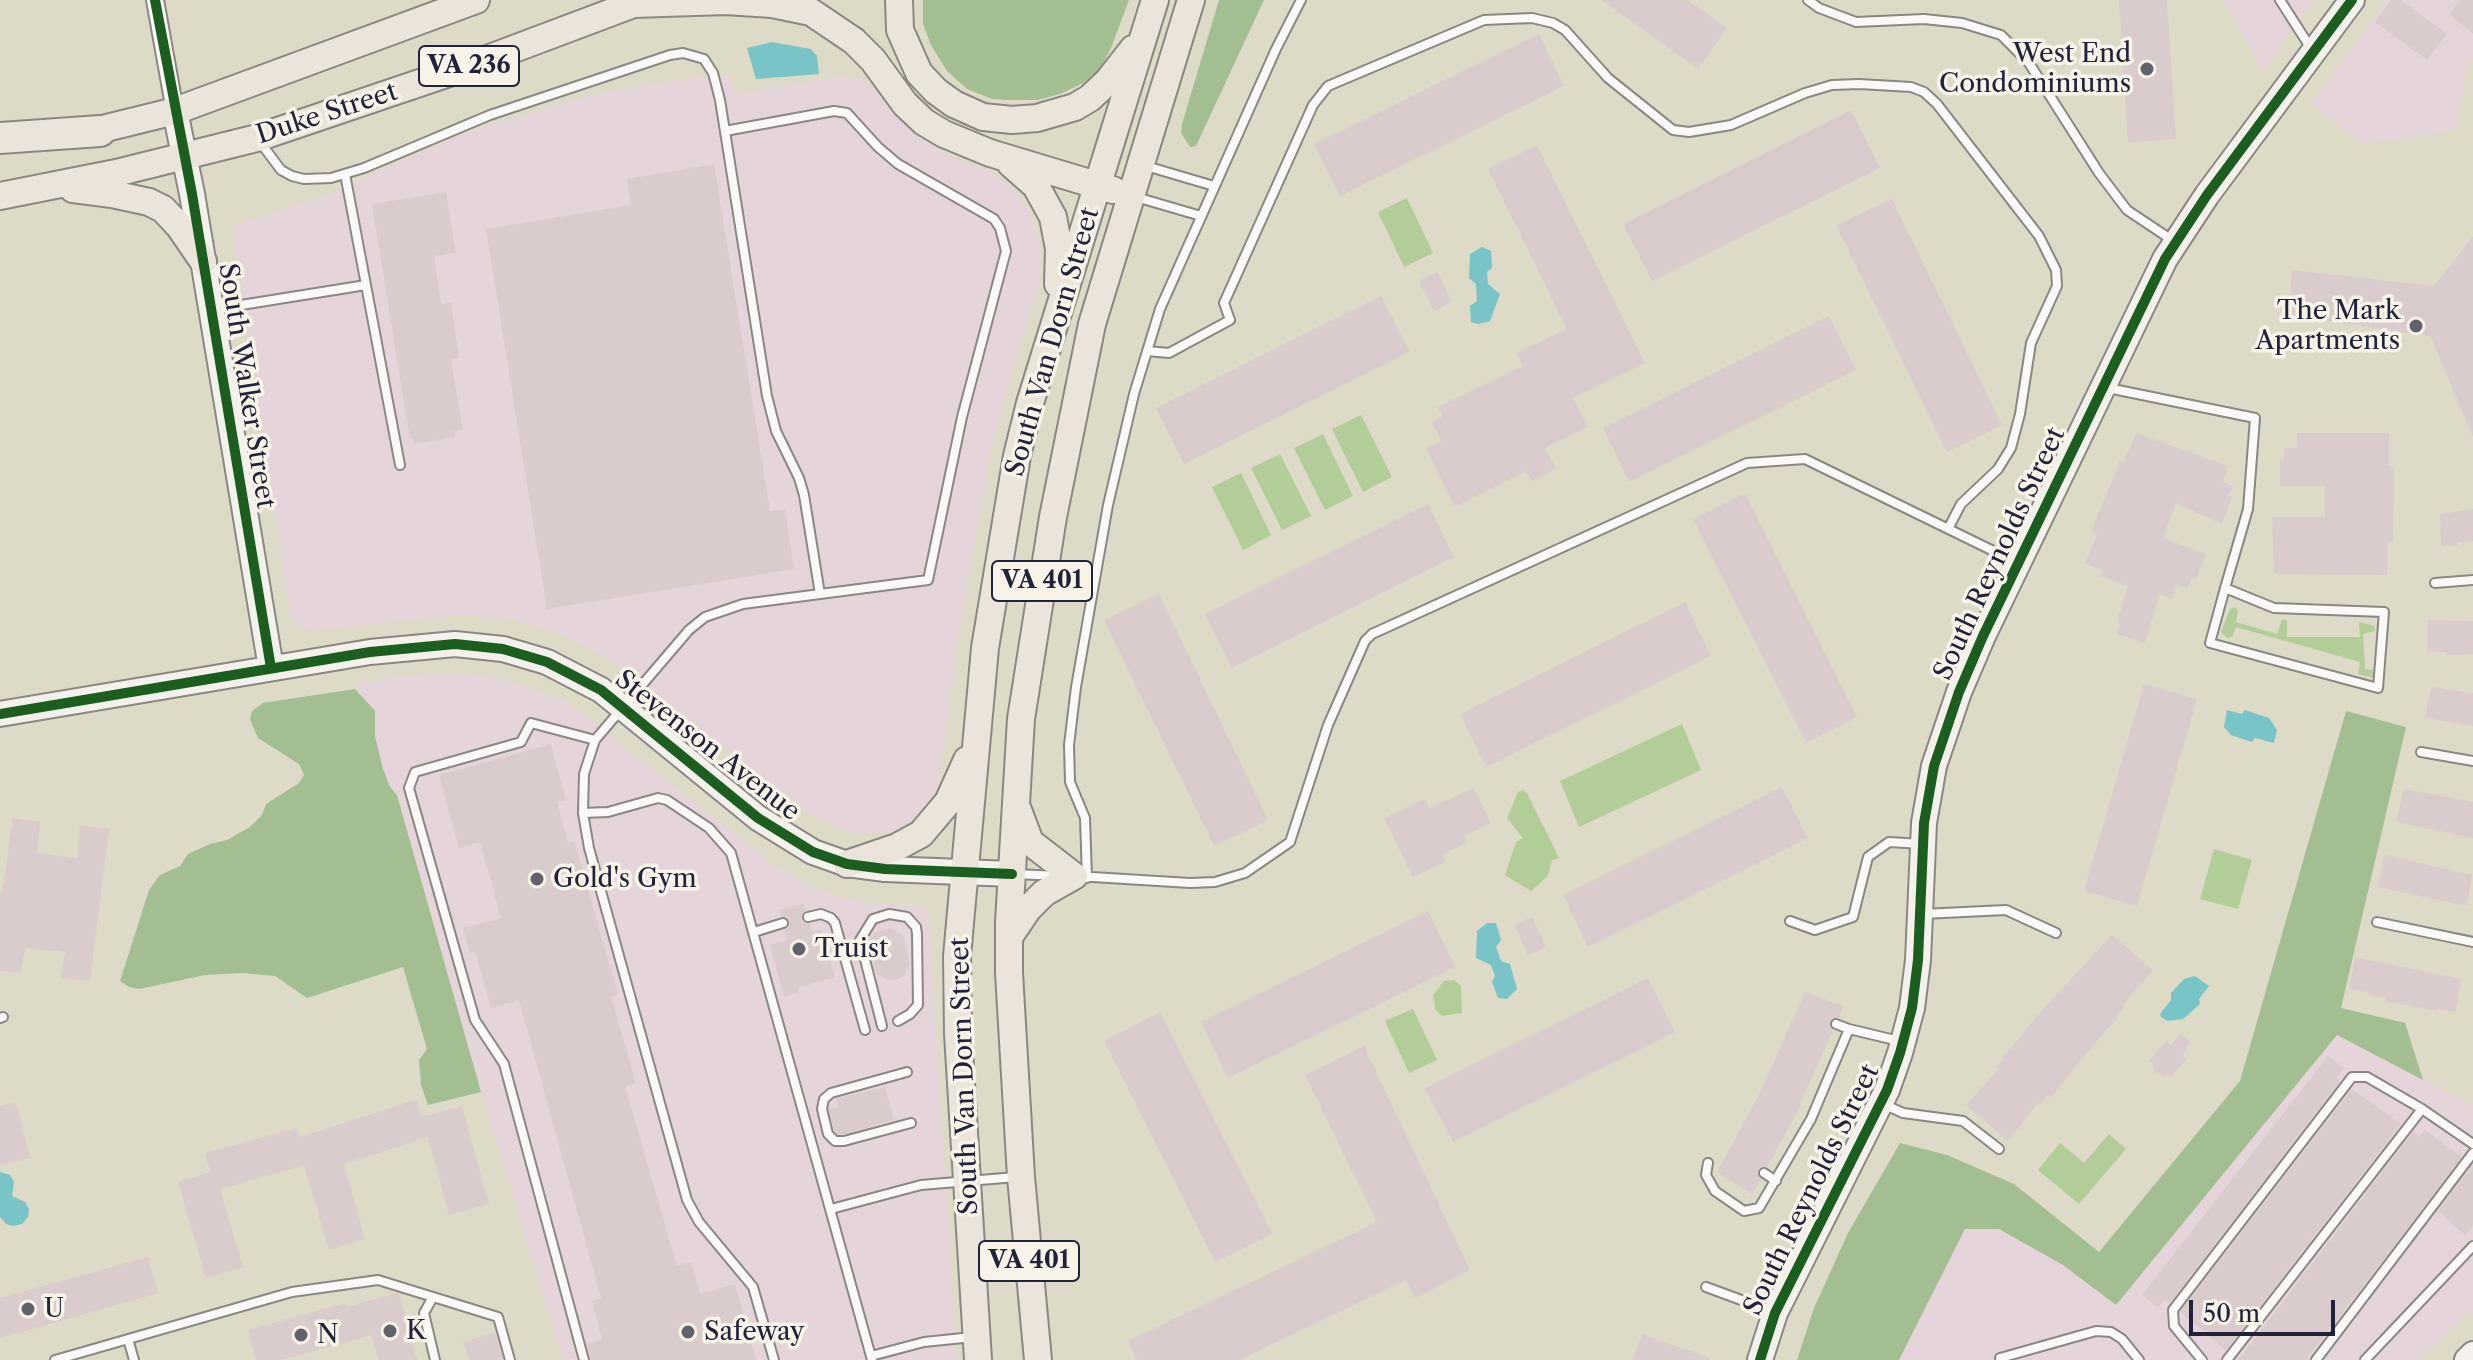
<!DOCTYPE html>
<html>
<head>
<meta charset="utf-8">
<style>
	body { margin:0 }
	#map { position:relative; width:2473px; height:1360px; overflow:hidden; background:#dddac7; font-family:"Libre Caslon Text",serif }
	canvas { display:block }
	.scale { position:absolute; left:2189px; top:1300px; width:146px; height:36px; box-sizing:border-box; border:4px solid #22223b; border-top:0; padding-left:10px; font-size:24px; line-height:28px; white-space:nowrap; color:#22223b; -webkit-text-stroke:6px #f7f3e8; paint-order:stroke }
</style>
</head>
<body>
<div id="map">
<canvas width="2473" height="1360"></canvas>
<div class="scale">50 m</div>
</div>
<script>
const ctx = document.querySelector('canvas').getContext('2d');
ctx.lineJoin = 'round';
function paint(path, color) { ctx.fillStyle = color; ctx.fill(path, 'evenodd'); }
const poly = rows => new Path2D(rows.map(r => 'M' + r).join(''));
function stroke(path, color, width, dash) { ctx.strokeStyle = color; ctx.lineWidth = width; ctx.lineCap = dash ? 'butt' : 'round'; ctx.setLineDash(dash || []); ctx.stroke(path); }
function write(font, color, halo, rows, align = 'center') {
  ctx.font = font + ' "Libre Caslon Text",serif'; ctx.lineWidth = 7; ctx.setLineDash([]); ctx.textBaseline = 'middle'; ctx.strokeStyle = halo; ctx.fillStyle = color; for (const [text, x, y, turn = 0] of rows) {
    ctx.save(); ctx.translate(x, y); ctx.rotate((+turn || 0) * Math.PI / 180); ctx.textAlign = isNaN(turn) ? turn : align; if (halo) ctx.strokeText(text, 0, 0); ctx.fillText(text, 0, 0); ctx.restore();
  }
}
const built = poly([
	[2224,0,2313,0,2263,71],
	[2387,0,2473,0,2473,56,2468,61,2456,130,2362,144,2312,103],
	[702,76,730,76,734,95,843,76,866,81,913,132,954,158,992,173,1013,187,1028,207,1037,231,1041,255,1040,279,994,435,958,637,938,789,930,805,900,830,863,834,847,832,813,815,609,660,563,635,505,618,457,615,315,630,303,629,291,618,233,226,331,193,466,132,592,95],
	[459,673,509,681,565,700,769,862,813,888,864,904,919,905,926,909,929,918,957,1360,563,1360,357,683,414,675],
	[2337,1035,2473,1105,2473,1310,2418,1360,1899,1360,1964,1229,1999,1229,2063,1265,2117,1304]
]);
const green = poly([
	[1407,198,1433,253,1404,267,1378,212],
	[1361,415,1392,477,1363,492,1332,429],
	[1323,434,1353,496,1325,510,1294,448],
	[1280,454,1311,516,1282,530,1251,468],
	[1241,473,1271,535,1243,550,1212,487],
	[2235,607,2238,611,2236,622,2277,634,2282,620,2287,620,2287,637,2360,637,2359,622,2374,626,2375,631,2363,634,2365,669,2372,670,2375,678,2358,674,2360,662,2236,627,2232,637,2227,638,2221,632,2230,609],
	[1682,724,1701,770,1579,827,1560,781],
	[1523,790,1527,793,1559,858,1552,860,1548,876,1531,891,1505,875,1516,842,1523,838,1507,818,1518,792],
	[2214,849,2252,860,2238,909,2200,899],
	[1454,980,1461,986,1462,1013,1441,1016,1435,1008,1433,995,1444,981],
	[1413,1009,1437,1060,1409,1073,1385,1021],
	[2109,1134,2126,1149,2079,1204,2038,1170,2060,1143,2084,1163]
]);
const forest = poly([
	[923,0,1129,0,1111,48,1101,68,1083,83,1060,94,1038,100,1009,100,992,99,967,89,947,71,931,45,923,24],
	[1219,0,1264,0,1196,146,1190,147,1181,133,1182,124],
	[355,689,375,711,375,736,383,769,390,787,397,795,481,1092,428,1105,421,1085,420,1072,419,1060,427,1049,403,967,307,998,275,976,242,973,205,975,139,989,129,987,120,981,149,890,160,875,180,866,188,854,210,844,227,840,250,827,262,815,266,804,299,783,304,775,299,764,258,738,250,719,252,711,263,703],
	[2346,711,2406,727,2341,1008,2405,1023,2423,1080,2337,1035,2116,1305,2063,1265,1999,1229,1965,1229,1899,1360,1797,1360,1814,1308,1848,1233,1900,1143,1947,1155,2014,1184,2099,1252,2240,1081]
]);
const water = poly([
	[772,42,811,49,817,56,819,74,756,79,747,48],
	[1482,247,1491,251,1492,268,1487,272,1488,284,1500,294,1490,321,1478,324,1471,322,1470,306,1477,301,1476,284,1469,278,1470,254],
	[2227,710,2242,714,2245,710,2269,718,2277,730,2274,743,2255,738,2252,742,2231,735,2224,727],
	[1487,923,1496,923,1501,940,1496,947,1501,961,1510,964,1517,989,1507,999,1498,998,1492,982,1495,976,1491,965,1476,958,1477,931],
	[2195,976,2209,986,2199,999,2200,1004,2183,1019,2168,1021,2161,1017,2160,1014,2171,1000,2171,993,2184,979],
	[0,1172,10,1175,14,1182,12,1196,25,1202,29,1209,28,1217,22,1224,13,1226,6,1224,0,1217]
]);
const building = poly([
	[1601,0,1687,0,1727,28,1698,69],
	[2119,0,2167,0,2176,139,2128,142],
	[2391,0,2401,0,2447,34,2427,60,2375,22],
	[2460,0,2473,0,2473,34,2449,14],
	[1539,34,1564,86,1340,196,1314,144],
	[1851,110,1880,168,1652,281,1623,224],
	[1537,145,1645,363,1573,398,1588,427,1545,448,1556,469,1532,481,1527,471,1455,507,1426,448,1441,441,1432,422,1443,416,1438,407,1523,366,1516,353,1567,329,1488,169],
	[714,164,770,511,785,509,794,569,547,609,486,229,631,205,627,179],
	[446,192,456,253,434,256,441,304,451,303,459,358,451,360,463,430,454,431,455,437,414,444,413,438,410,439,372,204],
	[1892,199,2002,425,1947,452,1836,225],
	[2473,236,2473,437,2430,336,2288,315,2292,270,2434,286],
	[1438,272,1452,302,1434,311,1419,281],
	[1381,296,1410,352,1184,464,1156,408],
	[1829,316,1856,370,1629,482,1603,428],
	[2136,433,2228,466,2223,482,2233,486,2228,496,2232,497,2222,524,2176,503,2163,538,2206,554,2196,579,2192,578,2187,588,2177,584,2171,599,2160,594,2145,643,2117,634,2120,623,2117,622,2128,586,2100,576,2102,571,2085,563,2097,534,2091,532,2120,461,2124,462],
	[2297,433,2389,433,2389,466,2394,466,2393,542,2387,543,2387,575,2274,574,2272,517,2325,517,2325,486,2280,486,2280,459,2284,459,2284,448,2297,448],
	[1745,493,1857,717,1806,743,1693,519],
	[1428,504,1454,557,1232,668,1205,614],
	[2473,509,2473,541,2458,542,2458,546,2441,546,2440,514],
	[1159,594,1268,820,1214,846,1104,620],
	[1685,602,1711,656,1486,767,1460,714],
	[2428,620,2473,621,2473,654,2446,655,2446,652,2427,652],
	[2144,684,2197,699,2137,906,2084,891],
	[2431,687,2473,693,2473,726,2425,718],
	[551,744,566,800,557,802,568,843,574,841,618,994,611,996,636,1083,625,1086,677,1266,691,1262,700,1294,735,1284,756,1360,592,1360,587,1344,602,1339,592,1301,601,1298,519,1000,491,1008,475,952,470,953,463,928,501,918,480,842,459,848,439,775],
	[1782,787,1808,838,1588,947,1563,895],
	[1474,788,1491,823,1464,836,1466,843,1443,854,1446,862,1413,877,1384,818,1425,799,1429,808],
	[2404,789,2473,802,2473,838,2396,822],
	[13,818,40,822,37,853,77,858,80,826,109,829,90,981,61,978,65,952,25,948,21,973,0,971,0,893,2,893],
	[2384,855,2472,875,2467,906,2378,887],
	[804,903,806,910,802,914,801,919,810,924,812,932,821,929,835,977,798,988,799,991,784,997,770,945,787,940,784,930,790,922,787,917,781,916,779,910],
	[1428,911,1455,967,1228,1078,1201,1022],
	[1532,917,1546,947,1528,955,1514,925],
	[890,928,903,935,910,963,903,977,890,981,876,974,868,943,874,933],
	[2112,935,2153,970,2123,1005,2125,1007,2116,1017,2118,1019,2105,1031,2051,1097,2048,1095,2039,1105,2038,1103,2008,1141,1966,1105,1998,1070,1996,1068,2004,1059,2003,1057,2044,1008],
	[2355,957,2461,979,2456,1012,2437,1009,2437,1011,2385,1001,2385,998,2367,995,2368,992,2349,989],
	[1648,978,1675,1032,1453,1142,1425,1088],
	[1805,992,1844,1006,1839,1018,1830,1021,1829,1026,1833,1030,1794,1118,1767,1167,1762,1166,1758,1170,1761,1179,1752,1194,1717,1172,1759,1095],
	[1160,1012,1272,1234,1215,1262,1104,1041],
	[2181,1034,2190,1042,2183,1055,2187,1059,2171,1077,2167,1074,2164,1078,2152,1068,2154,1065,2149,1061,2166,1041,2170,1045],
	[1364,1046,1470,1270,1415,1298,1406,1280,1239,1360,1137,1360,1128,1341,1377,1222,1305,1075],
	[2328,1056,2344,1068,2336,1078,2340,1081,2170,1303,2165,1299,2158,1307,2142,1295],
	[885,1087,894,1120,845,1134,838,1134,834,1130,829,1109,838,1107,836,1099],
	[2352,1089,2401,1124,2226,1350,2180,1312],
	[416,1100,422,1117,462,1106,489,1204,449,1215,428,1137,344,1164,365,1239,329,1250,304,1165,220,1189,243,1267,206,1278,178,1182,210,1172,205,1153,297,1128,300,1137],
	[16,1103,30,1158,0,1165,0,1106],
	[2425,1130,2462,1157,2306,1360,2238,1360,2413,1132,2419,1137],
	[2473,1165,2473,1226,2465,1235,2438,1211],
	[148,1257,158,1293,0,1338,0,1298],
	[397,1293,399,1294,417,1360,378,1360,372,1335,281,1360,256,1360,248,1330,345,1303,346,1307],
	[495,1332,503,1360,469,1360,463,1342],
	[1642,1334,1709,1358,1709,1360,1633,1360]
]);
const lane = poly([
	[1808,0,1819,8,1856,22,1924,19,1962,23,2001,35,2029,63,2099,173,2127,210,2172,240],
	[2280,0,2312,50],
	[725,131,834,111,847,113,878,147,898,164,994,219,1000,228,1006,251,962,417,928,580,743,604,705,617,689,630,595,740,584,774,583,813,589,848,687,1200,699,1222,753,1287,774,1360],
	[260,142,281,170,292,176,304,179,331,178,364,168,490,115,670,55,683,53,704,59,713,73,720,100,767,396,776,431,799,478,804,495,820,594],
	[1146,166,1214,186],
	[345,174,400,465],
	[1136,197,1201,216],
	[216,309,366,285],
	[1147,351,1169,353,1230,320,1224,303,1313,105,1328,86,1484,20,1532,18,1553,23,1565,30,1608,78,1673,130,1689,132,1731,125,1805,93,1832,85,1859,84,1911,87,1924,92,1937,104,2039,236,2056,270,2057,286,2031,343,2020,414,2011,448,1998,469,1961,504,1948,529],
	[2108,388,2255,418,2248,509,2225,588,2210,643,2378,688,2384,612,2274,608,2225,588],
	[2435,583,2473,580],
	[2421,752,2473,761],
	[583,813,608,812,658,798,667,800,709,828,731,853,872,1360],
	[1016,874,1059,876],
	[1076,876,1190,883,1215,882,1245,873,1290,842,1328,725,1365,641,1372,634,1747,463,1805,459,2016,562],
	[1087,878,1085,818,1070,782,1069,745,1076,687,1108,505,1134,394,1160,309,1276,49,1301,0],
	[1922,914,2006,910,2056,933],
	[808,917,821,914,831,918,835,923,865,1030],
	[1790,921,1815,930,1853,917,1868,857,1889,842,1922,844],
	[2377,922,2473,942],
	[754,932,783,923],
	[0,1018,3,1017],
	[1836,1024,1849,1029],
	[882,1026,860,940,873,919,889,914,907,917,916,927,917,934,918,1005,910,1014,898,1021],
	[907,1072,831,1093,824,1099,822,1109,828,1134,835,1141,844,1141,911,1123],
	[1881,1103,1903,1113,1963,1121,1999,1149],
	[1708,1163,1706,1175,1715,1191,1744,1211,1759,1208,1811,1119,1849,1029,1899,1041],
	[1764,1173,1776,1181],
	[831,1209,921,1185,1016,1177],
	[1706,1287,1771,1311],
	[433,1297,424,1313,435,1360],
	[128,1339,134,1360],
	[871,1356,924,1342,973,1337],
	[2000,1358,2096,1331,2111,1332,2122,1339,2139,1360],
	[55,1360,292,1292,378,1280,498,1317,510,1360],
	[584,1360,504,1064,475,1020,409,788,415,772,521,742,531,723,595,740],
	[2202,1360,2174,1326,2173,1310,2352,1077,2367,1077,2422,1109,2473,1144],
	[2227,1360,2422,1109],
	[2316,1360,2473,1153],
	[2365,1360,2473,1246]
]);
const street = poly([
	[155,0,175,111]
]);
const secondary = poly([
	[175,111,192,194,271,668],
	[0,714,370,652,455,644,503,649,547,662,601,690,758,818,813,852,847,864,885,869,1012,874],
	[1760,1360,1775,1313,1887,1090,1900,1053,1912,1008,1918,960,1924,823,1934,766,1959,692,1983,636,2165,259,2207,195,2352,0],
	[2467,1360,2473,1354]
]);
const primary = poly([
	[899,0,900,30,919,73,936,91,954,104,983,117,1012,120,1037,118,1075,107,1090,98,1108,81,1133,49],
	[633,4,726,1,772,4,811,12,854,41,873,60,905,104,924,122,944,134,990,153,1113,190],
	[82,134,175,111,476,0],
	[1011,164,1036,186,1053,217,1059,249,1058,284],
	[73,189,112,194,149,202,163,209,179,226,203,261],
	[0,196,116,173,257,138,458,70,644,0],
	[847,864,897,847,921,834,948,802,967,760],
	[1009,937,1028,909,1044,893,1074,876,1030,842,1018,810],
	[978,1360,958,1034,957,956,985,648,1017,456,1030,403,1155,0],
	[1038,1360,1021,1177,1009,973,1009,922,1021,719,1053,517,1092,324,1191,0]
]);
const highway = poly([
	[0,138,100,131]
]);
const cycleway = poly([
	[155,0,192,194,271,668],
	[0,714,370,652,455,644,503,649,547,662,601,690,758,818,813,852,847,864,885,869,1012,874],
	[1760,1360,1775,1313,1887,1090,1900,1053,1912,1008,1918,960,1924,823,1934,766,1959,692,1983,636,2165,259,2207,195,2352,0]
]);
const markers = [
	[2147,69,8,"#63626c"],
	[2416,326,8,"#63626c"],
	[537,879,8,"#63626c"],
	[799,949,8,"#63626c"],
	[28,1309,8,"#63626c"],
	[390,1331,8,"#63626c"],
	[688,1332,8,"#63626c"],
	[301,1335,8,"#63626c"]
];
const shields = [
	[469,66,100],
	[1042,581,100],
	[1029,1261,100]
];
const shieldNames = [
	["VA 236",469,66],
	["VA 401",1042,581],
	["VA 401",1029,1261]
];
const poiNames = [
	["West End",2131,54,"right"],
	["Condominiums",2131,84,"right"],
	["The Mark",2400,311,"right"],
	["Apartments",2400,341,"right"],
	["Gold's Gym",553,879],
	["Truist",815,949],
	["U",44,1309],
	["K",406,1331],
	["Safeway",704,1332],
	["N",317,1335]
];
const streetNames = [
	["Duke Street",327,114,-18],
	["South Van Dorn Street",1053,342,-74],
	["South Walker Street",246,386,81],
	["South Reynolds Street",2000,554,-65],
	["Stevenson Avenue",707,746,38],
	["South Van Dorn Street",965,1076,-92],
	["South Reynolds Street",1812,1190,-64]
];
paint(built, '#e5d5da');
paint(green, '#b3cd99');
paint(forest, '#a3bf92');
paint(water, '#79c4c6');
paint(building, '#dacccc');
stroke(lane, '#898882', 12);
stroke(street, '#898882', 20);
stroke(secondary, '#898882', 28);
stroke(primary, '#898882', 30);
stroke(highway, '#898882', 34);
stroke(lane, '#faf9f7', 8);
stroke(street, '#faf9f7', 16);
stroke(secondary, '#f4f1ec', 24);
stroke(primary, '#ebe4db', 26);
stroke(highway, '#ebe4db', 30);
stroke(cycleway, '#1b5e20', 10);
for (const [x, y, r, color] of markers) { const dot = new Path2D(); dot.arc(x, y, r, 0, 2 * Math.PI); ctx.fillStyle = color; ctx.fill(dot); stroke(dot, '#f7f3e8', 3); }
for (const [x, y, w] of shields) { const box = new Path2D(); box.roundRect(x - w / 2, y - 20, w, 40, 6); ctx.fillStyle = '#f7f3e8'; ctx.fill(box); stroke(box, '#22223b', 2); }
write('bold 24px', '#22223b', null, shieldNames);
write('26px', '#22223b', '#f7f3e8', poiNames, 'left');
write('26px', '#22223b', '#f7f3e8', streetNames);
</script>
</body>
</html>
